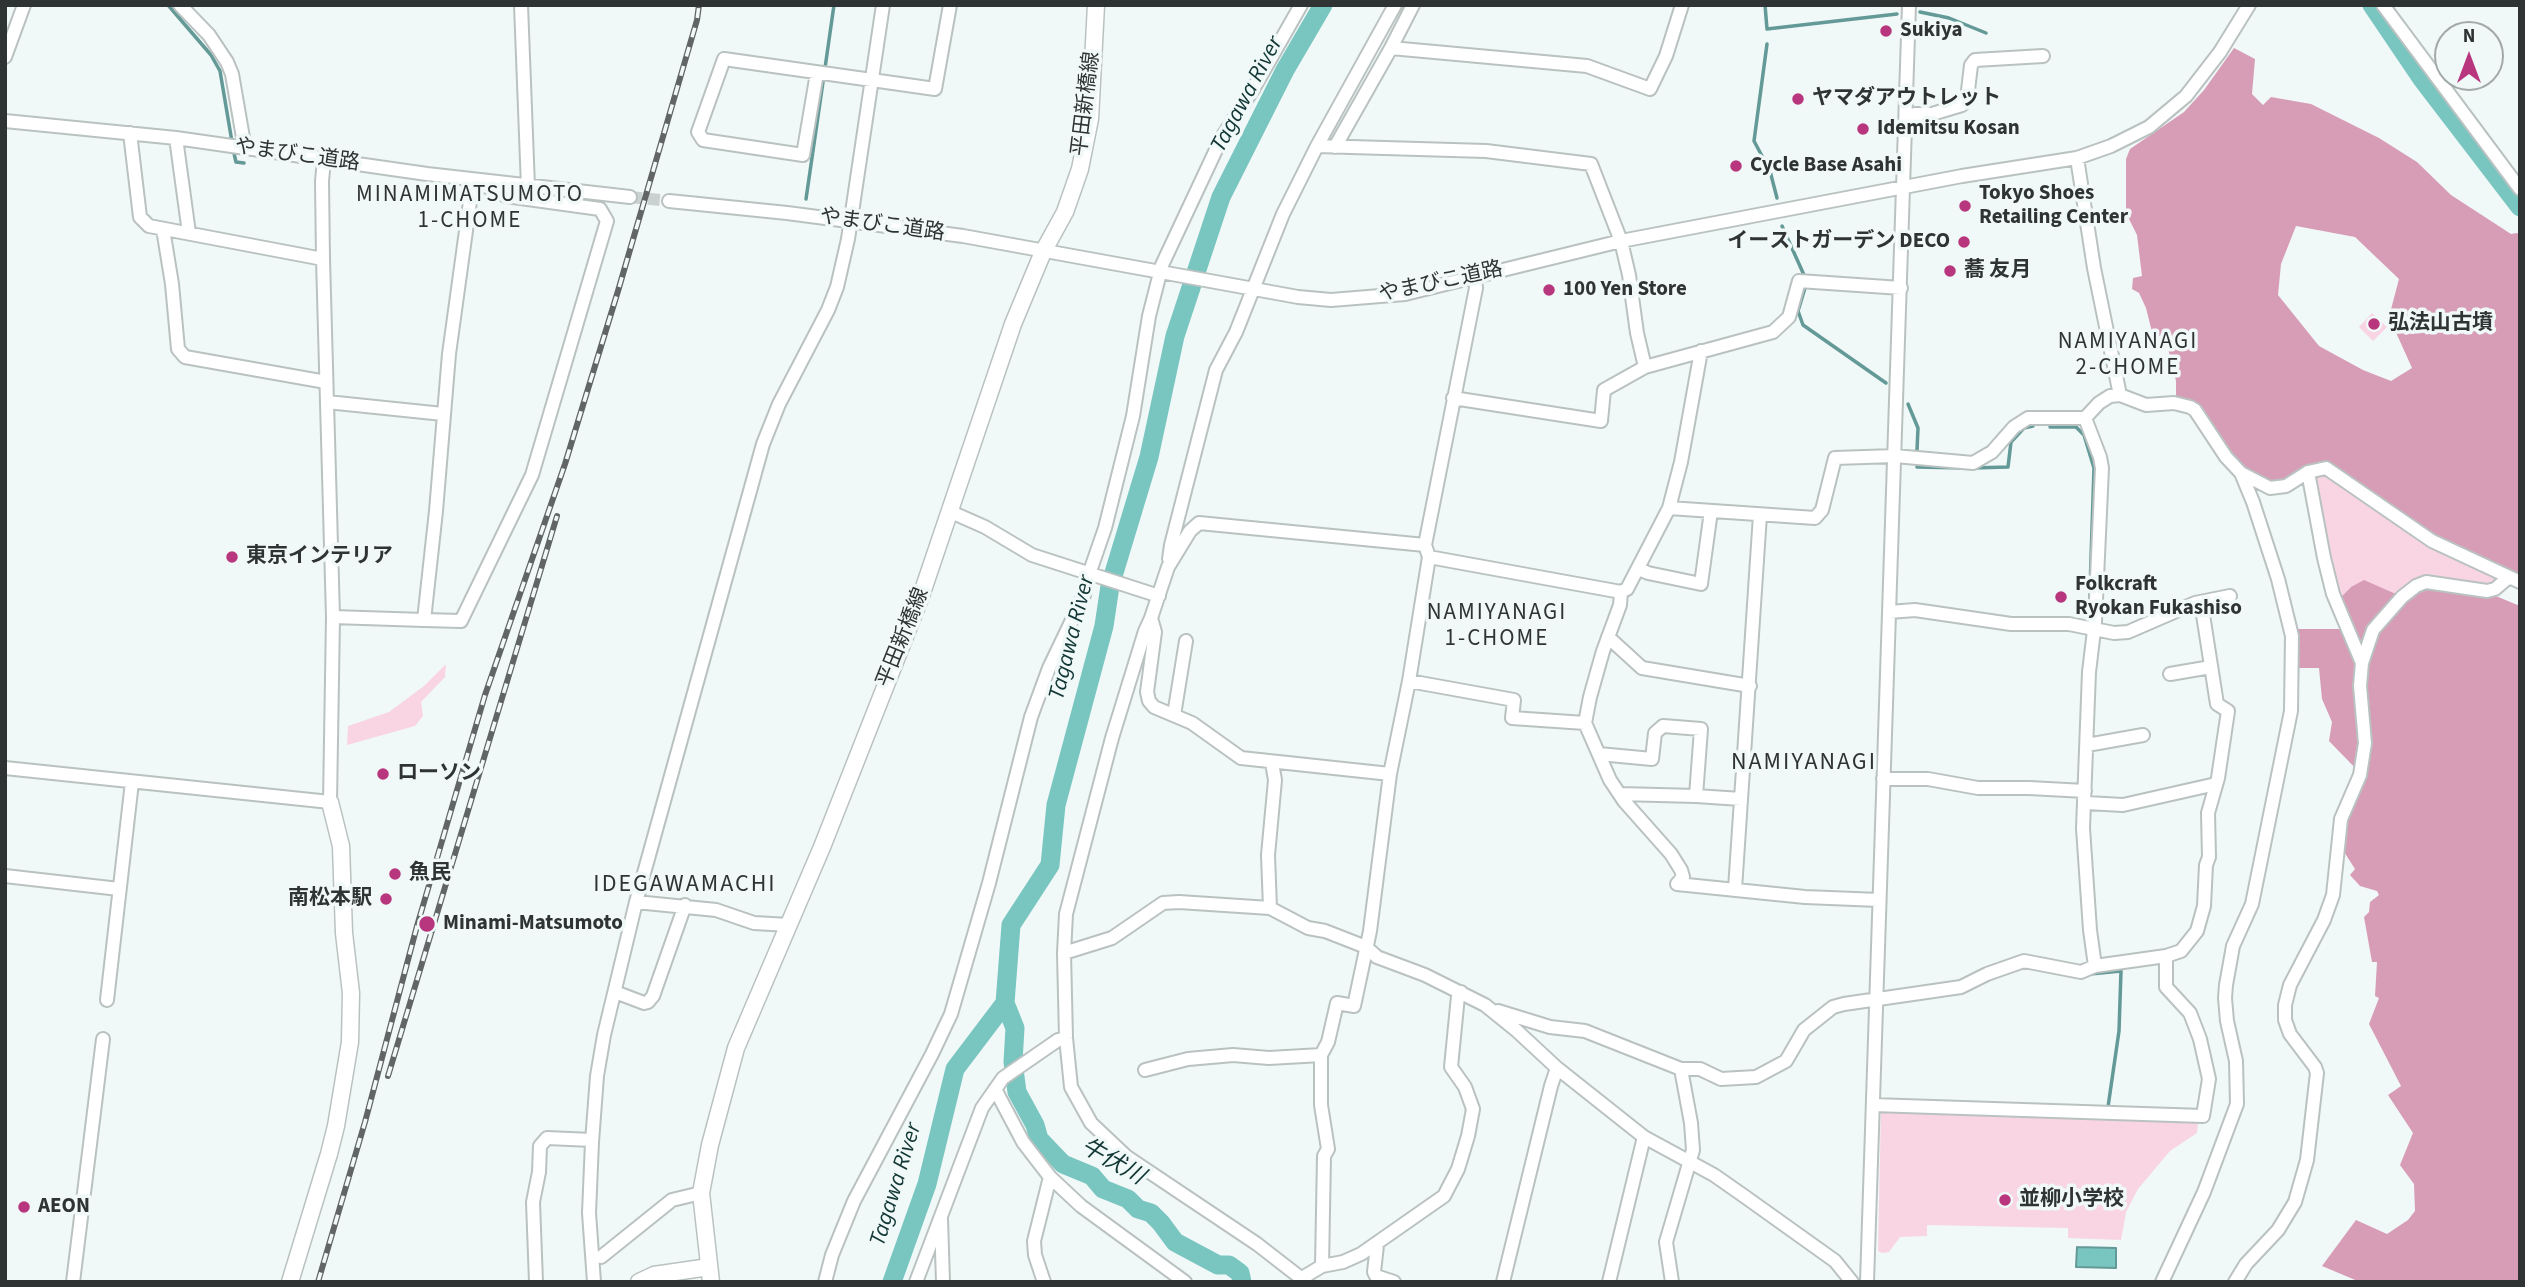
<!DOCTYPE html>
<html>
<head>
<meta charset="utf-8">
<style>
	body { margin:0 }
	#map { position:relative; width:2525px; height:1287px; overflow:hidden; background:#f0f8f8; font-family:"Source Sans 3",sans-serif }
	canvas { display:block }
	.frame { position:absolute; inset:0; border:7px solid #303333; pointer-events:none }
	.north { position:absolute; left:2434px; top:21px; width:70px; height:70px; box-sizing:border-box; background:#f0f8f8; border:2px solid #a3a9a9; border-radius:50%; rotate:0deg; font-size:19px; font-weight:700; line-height:28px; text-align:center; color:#303333 }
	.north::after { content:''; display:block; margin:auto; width:24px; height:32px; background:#b8367d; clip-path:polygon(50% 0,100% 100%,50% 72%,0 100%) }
</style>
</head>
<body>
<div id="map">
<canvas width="2525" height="1287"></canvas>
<div class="frame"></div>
<div class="north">N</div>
</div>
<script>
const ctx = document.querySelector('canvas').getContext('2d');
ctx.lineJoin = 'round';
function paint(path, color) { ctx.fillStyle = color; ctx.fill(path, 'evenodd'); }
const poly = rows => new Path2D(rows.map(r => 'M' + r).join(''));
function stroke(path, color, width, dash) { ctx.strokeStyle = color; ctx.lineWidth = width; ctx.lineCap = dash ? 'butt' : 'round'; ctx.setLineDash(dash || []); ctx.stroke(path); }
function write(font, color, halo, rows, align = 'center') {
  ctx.font = font + ' "Source Sans 3","Noto Sans JP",sans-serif'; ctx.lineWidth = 7; ctx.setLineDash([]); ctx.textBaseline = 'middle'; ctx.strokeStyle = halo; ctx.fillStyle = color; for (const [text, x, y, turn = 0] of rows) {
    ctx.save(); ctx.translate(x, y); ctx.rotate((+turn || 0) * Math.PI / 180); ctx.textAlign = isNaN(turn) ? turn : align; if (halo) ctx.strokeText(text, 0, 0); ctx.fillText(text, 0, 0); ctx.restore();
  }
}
const green = poly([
	[2372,313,2387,327,2373,341,2359,327],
	[2323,473,2498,576,2499,581,2496,585,2400,596,2351,587,2340,598,2327,553,2314,477],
	[446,664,445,677,421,702,423,716,415,726,347,745,348,726,389,712,424,686],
	[1881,1108,2198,1122,2197,1133,2170,1151,2138,1189,2126,1212,2121,1240,2068,1238,2068,1228,1927,1225,1927,1236,1900,1237,1889,1252,1882,1253,1878,1251]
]);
const forest = poly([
	[2234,48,2255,59,2252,94,2263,105,2271,97,2311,104,2379,138,2417,162,2451,195,2511,234,2517,233,2520,235,2520,577,2449,546,2323,462,2306,467,2283,482,2269,482,2252,475,2235,461,2176,396,2176,381,2165,336,2153,336,2146,308,2139,293,2132,289,2133,278,2142,276,2137,235,2126,213,2126,159,2130,149,2184,112,2204,90],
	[2296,226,2355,237,2399,279,2389,317,2412,368,2391,381,2363,370,2319,346,2278,295,2281,264],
	[2364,580,2405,598,2426,585,2491,594,2520,606,2520,1282,2360,1282,2322,1266,2356,1220,2387,1234,2408,1220,2415,1211,2414,1184,2400,1165,2413,1133,2388,1095,2401,1086,2369,1024,2379,998,2375,996,2377,962,2372,962,2364,917,2369,912,2370,902,2379,895,2377,891,2360,886,2350,875,2355,869,2341,847,2344,819,2363,776,2329,741,2332,722,2322,699,2319,668,2295,668,2292,629,2345,629,2340,598,2351,587]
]);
const water = poly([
	[2077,1247,2116,1248,2116,1268,2076,1267,2077,1247]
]);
const stream = poly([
	[168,5,211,55,220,71,232,142],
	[1765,5,1767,29,1897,14],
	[1920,12,1949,18,1986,33],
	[1767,44,1754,141,1770,171,1777,198],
	[825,68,834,5],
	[233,149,236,162,244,163],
	[806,199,823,82],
	[1782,226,1804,275],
	[1805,288,1798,311,1803,325,1886,383],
	[1908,404,1918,428,1917,450],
	[2050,427,2076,427,2084,435,2094,468,2089,620],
	[1917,467,1965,468],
	[1973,468,2008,467,2011,442,2024,428,2033,426],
	[2090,974,2121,971,2119,1031,2108,1107]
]);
const river = poly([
	[2372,5,2422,79,2520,207],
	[1005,1003,1015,1028,1013,1062,1017,1092,1035,1125,1039,1139,1063,1164,1092,1176,1103,1189,1128,1199,1138,1209,1151,1213,1161,1223,1175,1242,1218,1265,1229,1265,1240,1273,1242,1282],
	[892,1282,927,1184,955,1069,1005,1003,1011,925,1050,865,1056,805,1104,626,1110,586,1149,457,1175,336,1221,197,1285,70,1323,5]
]);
const minorTunnel = poly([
	[630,197,669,201]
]);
const minor = poly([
	[180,5,209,35,227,62,232,74,245,149],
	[521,5,528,187],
	[1413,5,1391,48,1587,66,1650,89,1666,56,1682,5],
	[2383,5,2520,189],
	[5,57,24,5],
	[817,73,803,155,703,140,698,132,724,59,935,89,950,5],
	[1906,117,1915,114,1932,114,1962,105,1967,99,1971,65,1975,60,2043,56],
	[5,121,176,138,427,174,630,197],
	[130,133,140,217,149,226,323,259],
	[176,138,189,233],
	[1317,146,1486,151,1591,164,1621,241,1629,275,1637,333,1645,367],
	[1335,147,1391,48],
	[2077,158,2094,268,2120,395],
	[669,201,787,213,963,236,1298,297,1331,300,1405,294,1621,241,1962,176,2077,158,2111,146,2149,127,2186,96,2220,52,2249,5],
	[163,229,172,284,178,349,185,357,326,382],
	[1453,398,1601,421,1604,390,1645,367,1773,332,1789,317,1799,281,1901,288],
	[327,402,443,414],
	[2085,418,2100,457,2102,468,2095,622,2089,672,2083,828,2090,930,2095,966],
	[2308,472,2324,558,2333,594,2362,663],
	[1669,508,1815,518,1822,510,1835,458,1895,456,1973,463,1992,452,2014,427,2028,418,2085,418,2099,403,2110,396,2120,395,2146,405,2174,403,2190,407,2195,410,2226,457,2241,473,2270,488,2286,486,2308,472,2326,468,2432,541,2520,582],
	[951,512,985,527,1032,555,1159,596],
	[1429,557,1621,592,1627,589,1669,508,1681,462,1701,351],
	[1169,559,1171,545,1216,370,1236,332,1283,214,1317,146,1395,5],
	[1639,569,1648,573,1701,584,1711,511],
	[1621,592,1620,605,1603,651,1590,697,1585,723,1610,780,1624,801,1671,854,1681,870,1683,877,1677,884,1805,897,1879,900],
	[1889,612,1915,610,2011,624,2069,624,2114,633,2128,632,2195,603,2230,596],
	[333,617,424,620,461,621,532,475,607,221,600,209,506,196,473,180,449,354,436,511,424,620],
	[1151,618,1145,631,1112,738,1066,914,1064,953,1066,1038,1071,1087,1091,1123,1127,1157,1257,1244,1306,1282],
	[1608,637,1642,668,1750,686],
	[2170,674,2211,667],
	[1409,681,1514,700,1512,718,1585,723],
	[1174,715,1186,641],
	[2087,745,2143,735],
	[1599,754,1652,759,1655,733,1663,726,1701,729,1696,796,1741,799],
	[5,768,330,802,333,617,323,259,322,181,324,160],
	[1390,774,1241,758,1192,723,1154,707,1149,701,1147,692,1155,632,1151,618,1168,567,1190,531,1199,523,1425,545],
	[1883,779,1928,779,1978,788,2029,788,2085,791],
	[1620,794,1696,796],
	[2086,803,2123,805,2216,784],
	[5,876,119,889],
	[1735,889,1760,515],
	[636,902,716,910,754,923,789,925],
	[1270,908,1268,855,1275,780,1272,763],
	[1064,953,1112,938,1163,903,1179,902,1270,908,1308,928,1325,931,1366,947,1377,957,1425,975,1485,1005,1516,1030,1557,1068,1644,1137,1714,1175,1744,1196,1835,1261,1852,1282],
	[615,992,644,1003,648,1002,653,996,685,905],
	[107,1000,132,782],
	[1498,1011,1550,1027,1585,1031,1681,1069],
	[1145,1070,1188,1059,1233,1055,1269,1058,1321,1055],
	[995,1089,1023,1142,1050,1177,1081,1206,1185,1282],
	[1873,1105,2203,1116,2209,1079,2200,1039,2190,1013,2166,987,2166,956],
	[941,1219,943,1282],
	[1377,1245,1374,1272,1376,1276,1394,1282],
	[601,1257,672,1200,701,1193],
	[1322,1266,1324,1156,1328,1149,1321,1105,1321,1055,1328,1042,1337,1003,1354,1006,1370,931,1390,774,1409,681,1429,557,1425,545,1476,288,1475,277],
	[1302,1278,1322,1266,1343,1262,1361,1254,1444,1196,1458,1169,1468,1136,1473,1109,1465,1087,1451,1067,1458,996,1461,992],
	[73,1282,103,1039],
	[536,1282,533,1202,539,1172,540,1146,547,1138,592,1140],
	[594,1282,589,1213,592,1142,597,1076,604,1035,636,902,763,444,779,404,828,310,837,287,848,239,883,5],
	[825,1282,832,1255,854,1201,932,1054,951,1014,989,883,1031,717,1049,668,1084,595,1087,580,1105,528,1133,416,1149,316,1162,265,1222,137,1252,91,1301,5],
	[916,1282,982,1108,1003,1078,1058,1040,1066,1038],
	[1044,1282,1035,1255,1034,1241,1050,1177],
	[1503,1282,1551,1086,1557,1068],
	[1609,1282,1644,1137],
	[1672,1282,1666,1242,1693,1150,1691,1123,1681,1069,1700,1069,1721,1079,1756,1077,1786,1061,1804,1030,1833,1007,1844,1004,1961,987,1987,974,2024,961,2081,972,2095,966,2166,956,2181,951,2197,931,2204,906,2206,865,2209,857,2208,813,2218,778,2228,711,2217,704,2201,602],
	[1867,1282,1909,5],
	[2162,1282,2204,1192,2237,1104,2236,1061,2227,1021,2225,998,2226,985,2233,946,2252,904,2291,711,2292,636,2278,579,2253,502,2241,473],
	[2235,1282,2246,1264,2278,1230,2295,1202,2307,1160,2317,1073,2315,1067,2290,1034,2285,1020,2285,1005,2290,985,2324,920,2333,895,2341,819,2360,775,2365,743,2360,686,2362,663,2373,630,2402,597,2416,586,2426,582,2487,591,2495,589,2509,577]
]);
const major = poly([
	[290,1282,329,1154,336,1126,350,1042,351,993,344,933,341,846,330,802],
	[639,1282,654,1275,709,1267],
	[711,1282,701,1193,710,1145,736,1048,822,847,921,596,1013,324,1043,252,1065,212,1080,169,1090,119,1096,5]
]);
const rail = poly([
	[388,1076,557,516],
	[318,1282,365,1122,417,926,485,695,565,464,618,291,697,20,699,5]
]);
const markers = [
	[1886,31,7,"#b8367d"],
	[1798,99,7,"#b8367d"],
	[1863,129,7,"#b8367d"],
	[1736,166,7,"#b8367d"],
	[1965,206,7,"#b8367d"],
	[1964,242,7,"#b8367d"],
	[1950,271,7,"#b8367d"],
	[1549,290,7,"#b8367d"],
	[2374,324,7,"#b8367d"],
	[232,557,7,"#b8367d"],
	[2061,597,7,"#b8367d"],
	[383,774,7,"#b8367d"],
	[395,874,7,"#b8367d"],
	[386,899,7,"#b8367d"],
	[427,924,9,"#b8367d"],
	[2005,1200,7,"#b8367d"],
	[24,1207,7,"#b8367d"]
];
const poiNames = [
	["Sukiya",1900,31],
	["ヤマダアウトレット",1812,99],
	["Idemitsu Kosan",1877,129],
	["Cycle Base Asahi",1750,166],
	["Tokyo Shoes",1979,194],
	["Retailing Center",1979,218],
	["イーストガーデン DECO",1950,242,"right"],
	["蕎 友月",1964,271],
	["100 Yen Store",1563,290],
	["弘法山古墳",2388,324],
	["東京インテリア",246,557],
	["Folkcraft",2075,585],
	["Ryokan Fukashiso",2075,609],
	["ローソン",397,774],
	["魚民",409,874],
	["南松本駅",372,899,"right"],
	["Minami-Matsumoto",443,924],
	["並柳小学校",2019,1200],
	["AEON",38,1207]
];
const streetNames = [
	["平田新橋線",1087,104,-83],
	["やまびこ道路",297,156,8],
	["やまびこ道路",882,226,8],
	["やまびこ道路",1441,283,-12],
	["平田新橋線",904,638,-68]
];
const waterNames = [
	["Tagawa River",1248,95,-62],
	["Tagawa River",1073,638,-76],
	["牛伏川",1112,1163,30],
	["Tagawa River",897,1185,-73]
];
const neighbourhoodNames = [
	["MINAMIMATSUMOTO",470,196],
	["1-CHOME",470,222],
	["NAMIYANAGI",2128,343],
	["2-CHOME",2128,369],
	["NAMIYANAGI",1497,614],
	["1-CHOME",1497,640]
];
const quarterNames = [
	["NAMIYANAGI",1804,764],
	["IDEGAWAMACHI",685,886]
];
paint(green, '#f9d5e4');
paint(forest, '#d79db6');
paint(water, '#79c5c0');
stroke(water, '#639996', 2);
stroke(stream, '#639996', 3.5);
stroke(river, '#79c5c0', 19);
stroke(minorTunnel, '#cad1d1', 12, [12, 6]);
stroke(minor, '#bac2c1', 16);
stroke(major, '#bac2c1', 19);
stroke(minor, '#fff', 12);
stroke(major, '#fff', 16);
stroke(rail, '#616565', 6);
stroke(rail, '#f0f8f8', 3.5, [10]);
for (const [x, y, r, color] of markers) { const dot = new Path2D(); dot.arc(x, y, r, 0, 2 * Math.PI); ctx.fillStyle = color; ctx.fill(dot); stroke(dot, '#f0f8f8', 2.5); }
write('bold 21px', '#303333', '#f0f8f8', poiNames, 'left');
write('21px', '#303333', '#f0f8f8', streetNames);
write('italic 23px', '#113735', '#f0f8f8', waterNames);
ctx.letterSpacing = '2px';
write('23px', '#303333', '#f0f8f8', neighbourhoodNames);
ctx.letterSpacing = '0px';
ctx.letterSpacing = '2px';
write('24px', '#303333', '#f0f8f8', quarterNames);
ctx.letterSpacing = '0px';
</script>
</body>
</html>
